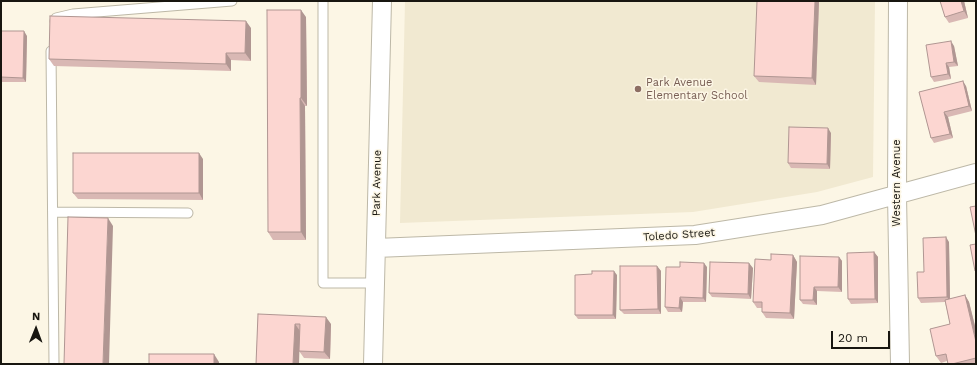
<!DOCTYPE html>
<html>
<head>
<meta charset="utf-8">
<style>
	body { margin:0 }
	#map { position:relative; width:977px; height:365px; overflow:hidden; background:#fcf6e5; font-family:"Work Sans",sans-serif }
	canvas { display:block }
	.frame { position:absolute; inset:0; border:2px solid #181610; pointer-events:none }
	.north { position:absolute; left:16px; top:309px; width:40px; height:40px; -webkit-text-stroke:3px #fcf6e5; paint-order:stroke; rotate:1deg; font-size:11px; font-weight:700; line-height:16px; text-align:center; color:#181610 }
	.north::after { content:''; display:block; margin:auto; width:14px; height:18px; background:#181610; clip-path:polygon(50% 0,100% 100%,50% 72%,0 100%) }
	.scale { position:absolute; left:831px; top:331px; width:59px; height:18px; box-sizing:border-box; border:2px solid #181610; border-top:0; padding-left:5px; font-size:12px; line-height:14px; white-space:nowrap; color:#181610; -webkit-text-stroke:3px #fcf6e5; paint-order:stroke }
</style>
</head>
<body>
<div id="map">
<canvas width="977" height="365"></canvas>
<div class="frame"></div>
<div class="north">N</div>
<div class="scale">20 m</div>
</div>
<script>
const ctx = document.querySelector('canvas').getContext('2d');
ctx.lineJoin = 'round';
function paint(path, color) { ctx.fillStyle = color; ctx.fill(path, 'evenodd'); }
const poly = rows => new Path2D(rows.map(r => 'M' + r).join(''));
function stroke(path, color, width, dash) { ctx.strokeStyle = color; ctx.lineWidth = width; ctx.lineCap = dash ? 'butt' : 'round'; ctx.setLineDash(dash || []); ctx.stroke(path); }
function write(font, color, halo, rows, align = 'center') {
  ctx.font = font + ' "Work Sans",sans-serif'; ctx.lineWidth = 3; ctx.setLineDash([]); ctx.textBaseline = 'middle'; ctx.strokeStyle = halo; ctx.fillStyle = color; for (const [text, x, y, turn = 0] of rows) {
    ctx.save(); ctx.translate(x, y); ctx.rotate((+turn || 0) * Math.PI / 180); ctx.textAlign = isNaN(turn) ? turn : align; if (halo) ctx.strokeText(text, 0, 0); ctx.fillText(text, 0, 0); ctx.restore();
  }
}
const built = poly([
	[405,1,875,1,873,177,817,192,693,212,400,223]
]);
const service = poly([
	[323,1,323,283,374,283],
	[55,21,56,18,73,14,232,1],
	[51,51,54,364],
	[53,212,188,213]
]);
const minor = poly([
	[898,1,897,195,900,364],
	[376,248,695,235,822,215,976,173],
	[373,364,382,1]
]);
const wall = poly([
	[819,1,816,85,759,82,754,76],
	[940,1,964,1,968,18,949,23,945,17],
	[306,17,307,106,305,106,306,240,273,240,268,232],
	[251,28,251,61,231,60,231,71,54,66,49,59],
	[1,31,27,36,26,82,1,82],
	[954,46,958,66,949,67,951,79,934,82,931,77],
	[966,86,972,111,948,117,953,138,934,143,931,138,919,92],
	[831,133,830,169,791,168,788,163],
	[203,159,203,200,78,199,73,193],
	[949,242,950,299,965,295,969,302,976,330,976,364,948,364,947,361,941,363,936,356,950,324,945,302,921,303,918,298],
	[874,252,878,257,878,303,851,304,848,299],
	[793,255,797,262,794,319,766,318,762,312,762,308,757,308,753,302,771,260],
	[839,257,842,261,842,292,817,291,817,305,803,304,800,300],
	[657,266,661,271,661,314,624,314,620,310],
	[680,267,707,267,706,302,683,302,682,312,668,312,665,307],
	[753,268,751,299,712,297,709,293],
	[617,275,616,319,578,319,575,315],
	[258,314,331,324,330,359,304,358,299,351,299,364,256,364]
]);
const shadedWall = poly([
	[815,1,819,1,816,85,812,78],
	[961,1,964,1,968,18,964,11],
	[301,10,306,17,307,106,301,98],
	[246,21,251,28,251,61,245,53],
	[24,31,27,36,26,82,23,78],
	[951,41,954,46,958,66,954,62],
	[226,53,231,60,231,71,226,64],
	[946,63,949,67,951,79,948,74],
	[963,81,966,86,972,111,969,106],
	[300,98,305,106,306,240,301,232],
	[944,112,948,117,953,138,950,134],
	[828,128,831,133,830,169,827,164],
	[199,153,203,159,203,200,199,193],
	[108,218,113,226,109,364,103,364],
	[946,237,949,242,950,302,947,297],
	[874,252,878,257,878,303,875,299],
	[793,255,797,262,794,319,790,313],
	[839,257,842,261,842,292,838,287],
	[704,263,707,267,706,302,703,298],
	[749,263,753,268,751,299,748,294],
	[657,266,661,271,661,314,658,309],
	[614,271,617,275,616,319,613,315],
	[814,287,817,291,817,305,813,300],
	[965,295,969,302,976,330,976,342],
	[680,297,683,302,682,312,679,308],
	[326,317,331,324,330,359,324,352],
	[295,324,300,331,299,364,293,364],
	[214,354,219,362,219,364,214,364]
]);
const building = poly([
	[757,1,815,1,812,78,754,76,757,1],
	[940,1,961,1,964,11,945,17,940,1],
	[267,10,301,10,301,98,300,98,301,232,268,232,267,10],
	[50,16,246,21,245,53,226,53,226,64,49,59,50,16],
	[1,31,24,31,23,78,1,77,1,31],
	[951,41,954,62,946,63,948,74,931,77,926,45,951,41],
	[963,81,969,106,944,112,950,134,931,138,919,92,963,81],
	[789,127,828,128,827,164,788,163,789,127],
	[73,153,199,153,199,193,73,193,73,153],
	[976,206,976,236,970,207,976,206],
	[68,217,108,218,103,364,64,364,68,217],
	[946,237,947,297,918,298,917,272,924,272,923,238,946,237],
	[976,244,976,270,975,271,970,245,976,244],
	[874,252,875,299,848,299,847,253,874,252],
	[771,254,793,255,790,313,762,312,762,302,753,302,755,259,771,260,771,254],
	[800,256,839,257,838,287,814,287,813,300,800,300,800,256],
	[680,262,704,263,703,298,680,297,679,308,665,307,666,267,680,267,680,262],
	[710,262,749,263,748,294,709,293,710,262],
	[620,266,657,266,658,309,620,310,620,266],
	[592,271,614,271,613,315,575,315,575,275,592,274,592,271],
	[965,295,976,342,976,358,952,364,948,364,946,354,936,356,930,329,950,324,945,300,965,295],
	[258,314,326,317,324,352,299,351,300,324,295,324,293,364,256,364,258,314],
	[149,354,214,354,214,364,149,364,149,354]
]);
const markers = [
	[638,89,4,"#8d6e63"]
];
const educationNames = [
	["Park Avenue",646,83],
	["Elementary School",646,96]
];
const streetNames = [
	["Park Avenue",377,183,-89],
	["Western Avenue",897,183,-90],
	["Toledo Street",679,235,-4]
];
paint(built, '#f1e9d1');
stroke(service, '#bdb8a7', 11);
stroke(minor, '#bdb8a7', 20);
stroke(service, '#fff', 9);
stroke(minor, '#fff', 18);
paint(wall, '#d9b8b4');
paint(shadedWall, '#b09692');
paint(building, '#fcd6d1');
stroke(building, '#b09692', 1);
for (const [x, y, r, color] of markers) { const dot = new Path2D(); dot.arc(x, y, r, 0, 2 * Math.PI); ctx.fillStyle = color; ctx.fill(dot); stroke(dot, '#fcf6e5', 1.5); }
write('11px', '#785e54', '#fcf6e5', educationNames, 'left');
write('11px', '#181610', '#fcf6e5', streetNames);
</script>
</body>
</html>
